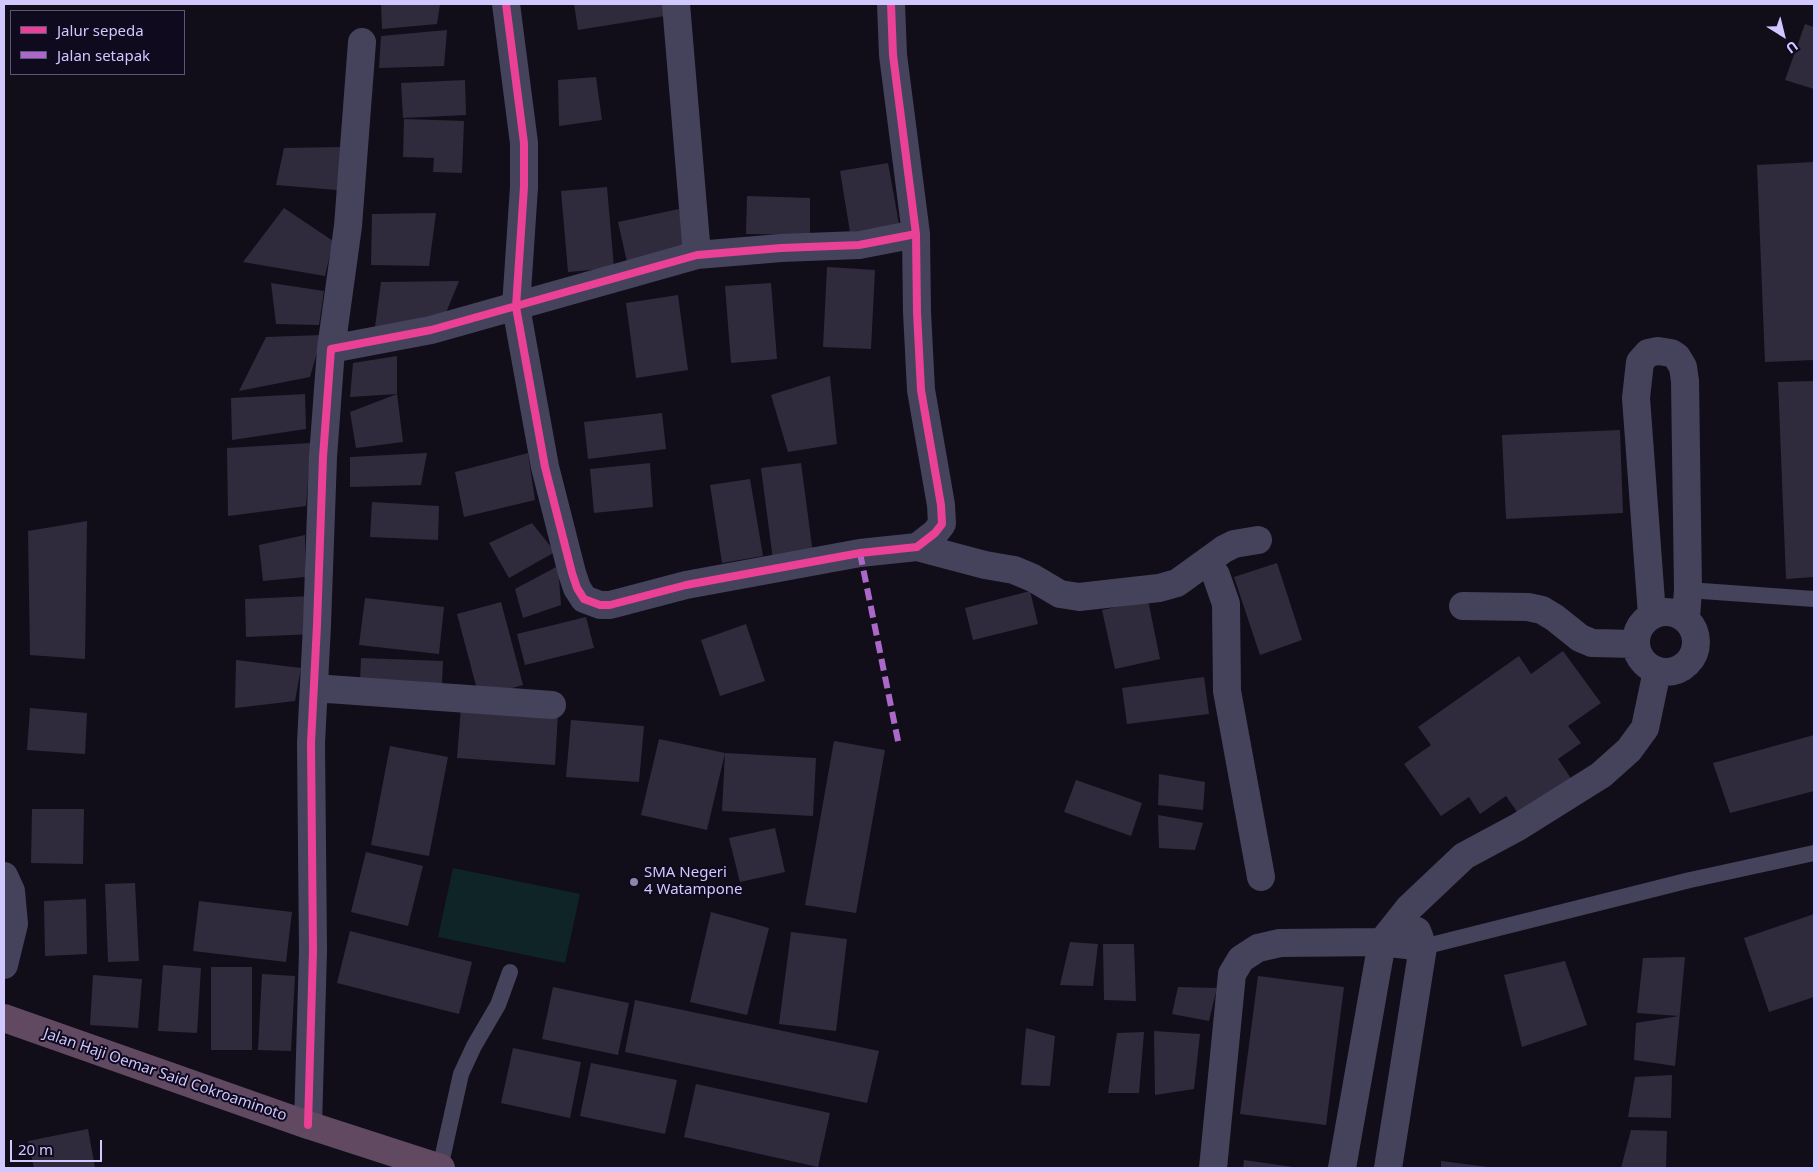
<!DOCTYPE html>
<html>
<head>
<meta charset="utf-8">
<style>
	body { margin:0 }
	#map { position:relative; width:1818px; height:1172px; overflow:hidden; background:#110e1a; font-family:"Noto Sans",sans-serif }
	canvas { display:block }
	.frame { position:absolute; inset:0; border:5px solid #d0c8ff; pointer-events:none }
	.legend { position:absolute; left:10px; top:10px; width:175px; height:65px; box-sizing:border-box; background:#0f0a1e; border:1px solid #5c5678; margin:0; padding:6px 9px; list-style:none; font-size:15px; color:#d0c8ff }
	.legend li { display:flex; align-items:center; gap:10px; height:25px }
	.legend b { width:25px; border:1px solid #5c5678 }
	.north { position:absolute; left:1758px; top:10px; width:50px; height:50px; -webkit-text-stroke:4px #0f0a1e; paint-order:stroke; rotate:144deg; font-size:14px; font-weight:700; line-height:20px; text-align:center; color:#d0c8ff }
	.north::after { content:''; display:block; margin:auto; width:18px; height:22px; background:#d0c8ff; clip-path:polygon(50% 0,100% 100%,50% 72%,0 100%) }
	.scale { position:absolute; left:10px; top:1140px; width:92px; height:22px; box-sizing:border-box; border:2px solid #d0c8ff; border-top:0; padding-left:6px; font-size:15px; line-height:18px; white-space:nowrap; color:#d0c8ff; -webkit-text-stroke:4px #0f0a1e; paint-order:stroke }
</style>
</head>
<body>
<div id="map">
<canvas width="1818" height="1172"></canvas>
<div class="frame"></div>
<ul class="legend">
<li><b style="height:6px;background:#ea4096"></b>Jalur sepeda</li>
<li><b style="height:6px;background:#ac68c9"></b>Jalan setapak</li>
</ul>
<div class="north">U</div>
<div class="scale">20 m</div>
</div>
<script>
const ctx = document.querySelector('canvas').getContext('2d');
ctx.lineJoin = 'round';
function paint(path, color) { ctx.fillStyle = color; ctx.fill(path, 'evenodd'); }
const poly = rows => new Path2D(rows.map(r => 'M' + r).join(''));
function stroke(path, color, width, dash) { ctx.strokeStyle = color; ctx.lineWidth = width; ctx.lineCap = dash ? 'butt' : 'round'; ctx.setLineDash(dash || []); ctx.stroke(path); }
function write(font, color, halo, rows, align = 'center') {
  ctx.font = font + ' "Noto Sans",sans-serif'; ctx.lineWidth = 4; ctx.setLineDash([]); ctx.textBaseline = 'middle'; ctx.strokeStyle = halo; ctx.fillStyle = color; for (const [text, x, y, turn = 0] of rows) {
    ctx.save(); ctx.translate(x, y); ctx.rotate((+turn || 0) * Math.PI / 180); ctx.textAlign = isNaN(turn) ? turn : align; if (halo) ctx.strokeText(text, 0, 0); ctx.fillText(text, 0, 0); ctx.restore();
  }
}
const green = poly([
	[453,868,580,894,565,963,438,937]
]);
const building = poly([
	[381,4,440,4,437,24,382,29],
	[574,4,663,4,665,16,578,30],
	[1805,24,1814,27,1814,89,1785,80],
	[447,30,444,66,379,68,381,36],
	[596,77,602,120,559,126,558,80],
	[465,80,466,115,403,118,401,83],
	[404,119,464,121,462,173,433,172,434,158,403,157],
	[342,147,337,190,276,185,284,148],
	[1814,162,1814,360,1765,362,1757,165],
	[888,163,899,224,850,232,840,171],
	[607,187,614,268,568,272,561,191],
	[747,196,810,198,810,235,746,234],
	[284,208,333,241,325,276,243,262],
	[679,209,687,249,627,262,618,222],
	[436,213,429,266,371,265,372,214],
	[827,267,875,270,871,349,823,347],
	[459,281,441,325,375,327,381,282],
	[271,283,324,291,319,325,276,324],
	[771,283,777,359,731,363,725,286],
	[678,295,688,370,636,378,626,303],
	[322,335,310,377,239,391,266,337],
	[397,356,397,394,350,397,353,363],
	[830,376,837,444,788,452,771,395],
	[1814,381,1814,577,1786,579,1778,382],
	[305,394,306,429,232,440,231,398],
	[397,394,403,442,356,448,350,412],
	[662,413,666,449,588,459,584,422],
	[1620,430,1623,513,1506,519,1502,435],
	[311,443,306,506,228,516,227,448],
	[427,453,421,485,350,487,350,457],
	[528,453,535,500,464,517,455,472],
	[650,463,653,507,594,513,590,469],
	[801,463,813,554,773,560,761,468],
	[750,479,763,556,722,563,710,485],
	[372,502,439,506,438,540,370,537],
	[87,521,85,659,30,655,28,531],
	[532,523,555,552,509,578,489,543],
	[305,535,305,577,263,581,259,545],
	[1277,563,1302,640,1260,655,1234,577],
	[558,566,561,605,523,618,515,589],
	[1030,591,1038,624,973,640,965,608],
	[312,596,314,634,246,637,245,599],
	[365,598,444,607,439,654,359,645],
	[1148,600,1160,659,1115,669,1102,610],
	[501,602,523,685,479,697,457,614],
	[586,617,594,648,525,665,517,634],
	[746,624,765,681,720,696,701,640],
	[1563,651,1601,703,1568,726,1581,743,1558,759,1574,783,1522,819,1506,796,1480,814,1469,797,1441,816,1404,764,1431,745,1418,727,1519,656,1531,674],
	[361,658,443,661,441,705,359,702],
	[236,660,301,668,295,701,235,708],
	[1204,677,1209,714,1127,724,1122,688],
	[461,707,558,713,555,765,457,758],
	[30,708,87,713,85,754,27,750],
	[571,720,644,726,639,782,566,777],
	[1814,735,1814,791,1730,813,1713,763],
	[659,739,725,753,707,830,641,815],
	[834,741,885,750,856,913,805,905],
	[390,746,448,757,429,856,371,845],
	[725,753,816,758,813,816,722,811],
	[1159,774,1205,782,1203,810,1158,805],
	[1076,780,1142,803,1131,836,1064,812],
	[32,809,84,809,83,864,31,863],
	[1158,815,1203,823,1195,850,1159,848],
	[775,828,785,872,740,882,729,838],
	[366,852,423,866,408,926,351,912],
	[135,883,139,961,108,962,105,884],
	[86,899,87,954,45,956,44,901],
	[199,901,292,912,286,962,193,951],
	[711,912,769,928,747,1015,690,1002],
	[1814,914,1814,997,1769,1012,1744,938],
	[350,931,472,962,459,1014,337,983],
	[791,932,847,939,836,1031,779,1024],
	[1070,942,1098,944,1093,986,1060,985],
	[1103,944,1134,944,1136,1001,1104,1000],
	[1685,957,1675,1066,1634,1060,1636,1023,1679,1016,1637,1013,1643,958],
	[1565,961,1587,1025,1522,1047,1504,975],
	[163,965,201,968,197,1033,158,1031],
	[211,967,252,967,252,1050,211,1050],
	[262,974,295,976,291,1051,258,1050],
	[93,975,142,979,138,1028,90,1025],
	[1258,976,1344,987,1326,1125,1240,1114],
	[553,987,629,1003,618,1055,542,1039],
	[1178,987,1217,988,1209,1021,1172,1014],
	[635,1000,879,1051,867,1103,625,1052],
	[1026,1028,1055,1036,1050,1086,1021,1085],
	[1154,1031,1200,1034,1194,1089,1155,1095],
	[1144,1032,1139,1093,1108,1093,1117,1033],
	[513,1048,581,1062,570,1118,501,1103],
	[591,1063,677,1080,665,1134,580,1116],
	[1672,1075,1671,1118,1628,1117,1635,1077],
	[696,1084,830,1113,818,1167,684,1137],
	[88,1129,95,1168,34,1168,28,1141],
	[1631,1130,1667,1131,1666,1168,1621,1168],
	[1244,1160,1293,1167,1292,1168,1243,1168],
	[1441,1161,1488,1167,1488,1168,1441,1168]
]);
const lane = poly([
	[1688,590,1814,599],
	[1423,947,1690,880,1814,853],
	[440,1168,461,1074,474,1046,498,1005,510,972]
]);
const street = poly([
	[506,4,524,143,524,187,516,307,545,467,572,573,577,588,584,599,600,605,610,605,686,585,860,553,917,547,935,533,942,524,941,505,921,390,917,312,916,234,893,55,891,4],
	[676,4,697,255],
	[331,349,348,226,362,42],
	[917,547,985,565,1014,570,1033,578,1060,594,1079,597,1159,588,1177,583,1224,549,1234,544,1258,540],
	[1206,562,1216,575,1226,604,1227,691,1261,877],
	[1463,606,1528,607,1542,610,1555,618,1580,638,1592,643,1636,644],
	'1636 642a30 30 0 1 1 60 0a30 30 0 1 1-60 0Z',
	[1652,615,1636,398,1640,362,1648,353,1658,351,1671,353,1677,357,1683,367,1685,381,1688,590,1686,618],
	[314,688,552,705],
	[4,876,11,891,14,924,4,965],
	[308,1125,313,951,311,743,317,625,323,457,331,349,431,330,697,255,781,248,859,245,916,234],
	[1213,1168,1232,974,1241,959,1258,948,1280,943,1382,942,1423,947],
	[1342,1168,1382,942,1409,908,1464,856,1518,827,1601,775,1629,750,1645,728,1657,671],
	[1388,1168,1423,947,1417,931]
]);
const highway = poly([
	[4,1018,308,1125,441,1168]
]);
const quiet = poly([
	[860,553,899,746]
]);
const cycleway = poly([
	[506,4,524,143,524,187,516,307,545,467,572,573,577,588,584,599,600,605,610,605,686,585,860,553,917,547,935,533,942,524,941,505,921,390,917,312,916,234,893,55,891,4],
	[308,1125,313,951,311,743,317,625,323,457,331,349,431,330,697,255,781,248,859,245,916,234]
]);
const markers = [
	[634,882,5,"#8d87af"]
];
const poiNames = [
	["SMA Negeri",644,873],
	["4 Watampone",644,890]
];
const streetNames = [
	["Jalan Haji Oemar Said Cokroaminoto",165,1075,19]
];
paint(green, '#0e2427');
paint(building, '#2f2b3d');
stroke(lane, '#45435b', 16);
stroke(street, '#45435b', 28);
stroke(highway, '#614962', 28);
stroke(quiet, '#ac68c9', 6, [12, 6]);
stroke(cycleway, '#ea4096', 8);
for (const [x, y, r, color] of markers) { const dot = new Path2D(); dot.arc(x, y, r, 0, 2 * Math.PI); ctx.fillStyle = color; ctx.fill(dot); stroke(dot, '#0f0a1e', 2); }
write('15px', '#d0c8ff', '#0f0a1e', poiNames, 'left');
write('15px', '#d0c8ff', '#0f0a1e', streetNames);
</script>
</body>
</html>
